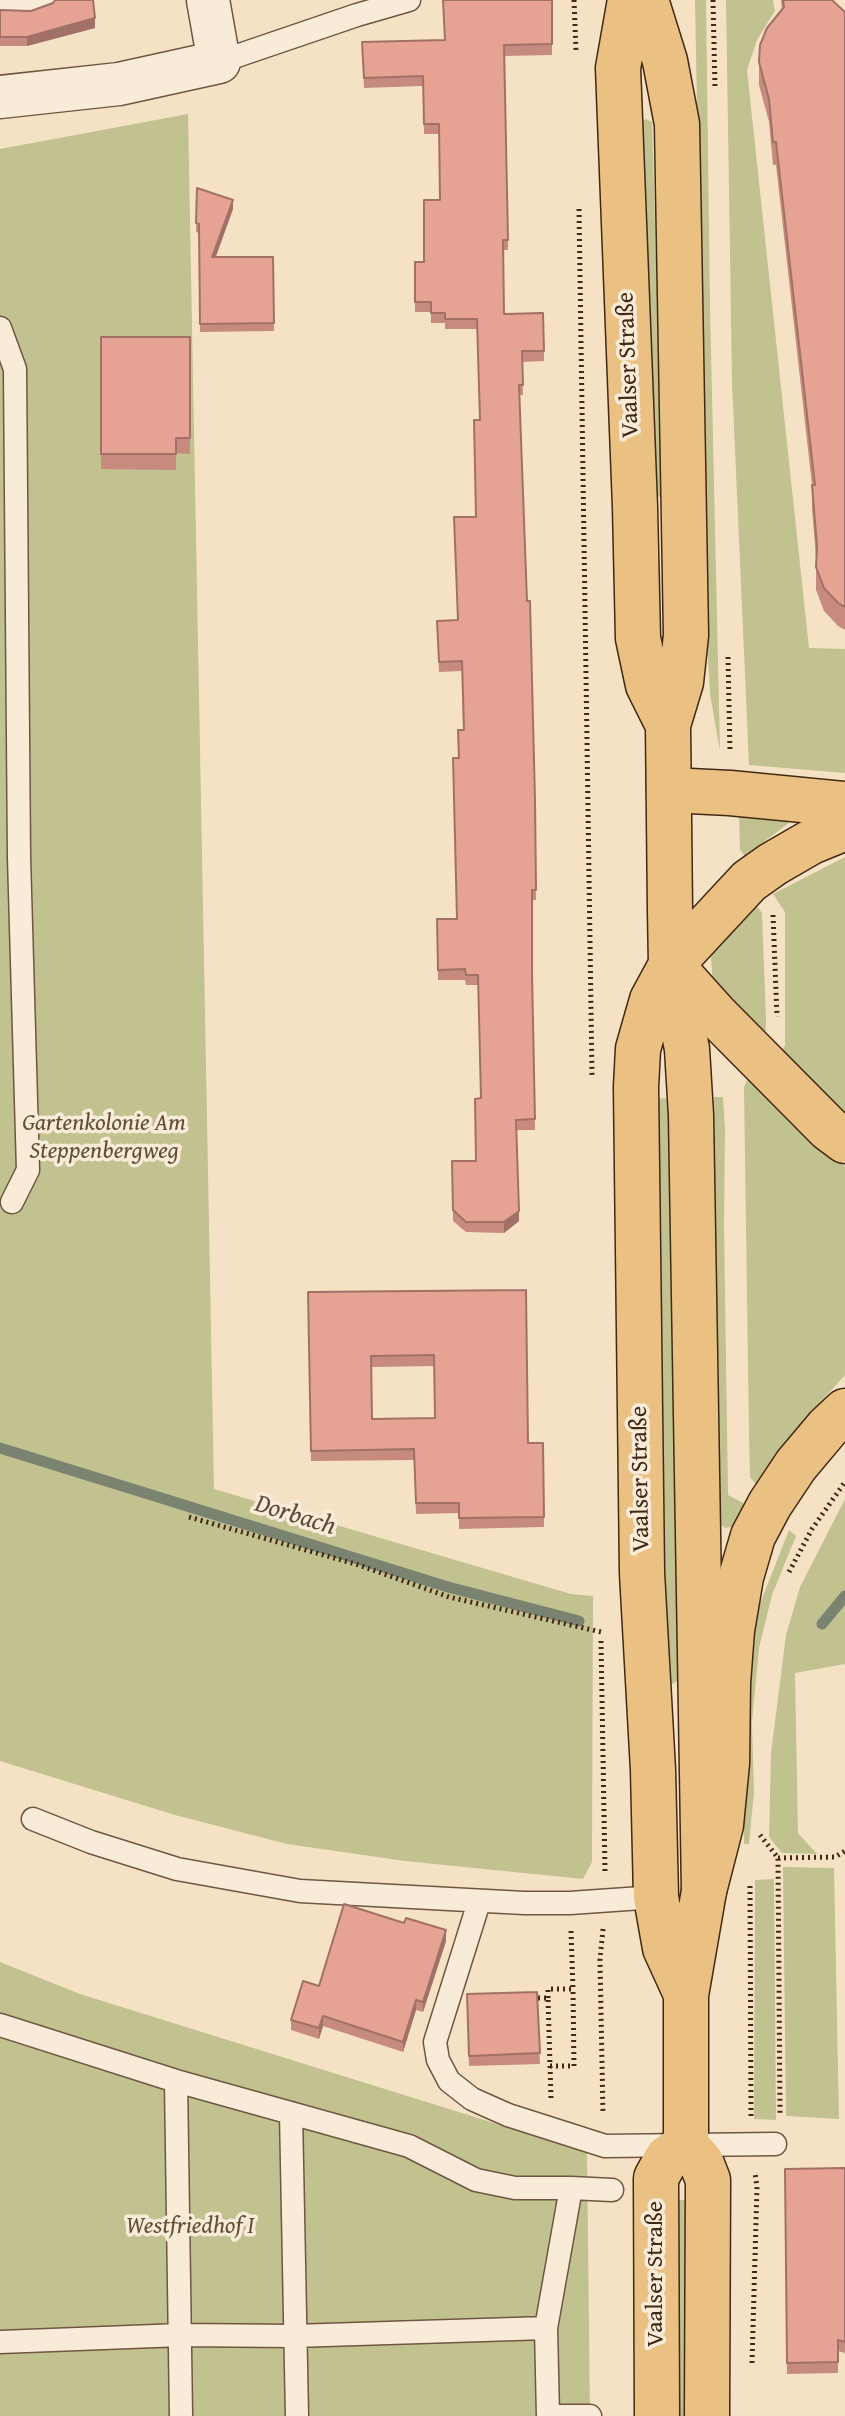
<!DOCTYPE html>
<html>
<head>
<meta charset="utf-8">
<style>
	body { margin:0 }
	canvas { display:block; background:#f5e2c5 }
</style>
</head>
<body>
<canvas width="845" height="2416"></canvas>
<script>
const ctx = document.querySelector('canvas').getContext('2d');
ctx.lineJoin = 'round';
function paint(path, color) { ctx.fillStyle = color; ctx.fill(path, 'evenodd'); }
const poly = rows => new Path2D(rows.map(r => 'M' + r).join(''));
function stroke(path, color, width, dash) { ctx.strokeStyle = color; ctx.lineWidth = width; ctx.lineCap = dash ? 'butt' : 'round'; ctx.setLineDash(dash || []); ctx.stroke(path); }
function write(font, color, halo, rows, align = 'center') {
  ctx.font = font + ' "Gentium Book Plus",serif'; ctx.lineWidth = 7; ctx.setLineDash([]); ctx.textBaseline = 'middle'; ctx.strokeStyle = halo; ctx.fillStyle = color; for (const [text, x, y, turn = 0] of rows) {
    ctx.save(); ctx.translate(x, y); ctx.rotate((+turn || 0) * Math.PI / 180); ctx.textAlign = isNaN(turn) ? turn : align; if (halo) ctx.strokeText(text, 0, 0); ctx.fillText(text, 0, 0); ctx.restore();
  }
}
const green = poly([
	[695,0,706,0,710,306,720,751,710,694,707,639],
	[726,0,773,0,775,11,757,40,747,70,809,648,845,649,845,773,749,765,732,382],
	[188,114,214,1489,571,1594,593,1596,592,1862,583,1879,405,1861,287,1844,175,1815,0,1761,0,149],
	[646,119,652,122,662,461,663,495,657,498,640,123],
	[739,813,789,820,789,823,745,856,740,850],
	[845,857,845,1120,777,1056,785,1046,785,912,773,894],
	[757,906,762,913,766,1018,766,1030,759,1036,713,987,711,956,729,932],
	[749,1076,845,1167,845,1375,798,1427,756,1484,750,1477,749,1435,744,1087],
	[714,1097,723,1097,725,1129,724,1224,728,1495,747,1505,739,1521,731,1527,725,1528,719,1523],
	[658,1098,672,1099,677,1622,680,1671,678,1681,672,1684,670,1682,662,1626,656,1117],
	[845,1499,845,1664,795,1673,798,1833,817,1854,782,1853,769,1837,771,1753,786,1635,800,1587],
	[789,1530,796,1536,772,1595,759,1648,752,1722,754,1792,749,1844,744,1844,743,1758,754,1619],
	[783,1867,834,1868,839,2119,786,2116],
	[774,1879,776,2120,754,2119,755,1880],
	[0,1962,80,1994,587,2152,590,2416,0,2416],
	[674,2200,688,2200,685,2416,677,2416]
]);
const stream = poly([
	[0,1448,448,1587,579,1621],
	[822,1624,845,1596]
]);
const path = poly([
	[574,0,576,51],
	[713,0,715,87],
	[579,209,592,1075],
	[728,657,730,751],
	[773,915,777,1017],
	[189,1517,359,1565,449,1597,601,1632],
	[789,1572,812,1529,845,1482],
	[601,1641,605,1871],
	[760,1835,778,1858,780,2114],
	[778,1858,835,1857,845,1851],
	[750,1886,751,2116],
	[603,1929,600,1960,603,2114],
	[532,1998,548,1998,551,2099],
	[548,1998,548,1989,573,1989,571,1931],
	[550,2066,574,2066,573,1989],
	[752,2363,757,2187,755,2173]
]);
const service = poly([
	[0,7,31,6,47,0],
	[219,62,357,15,409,0],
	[0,328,15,369,19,857,28,1170,12,1202],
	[33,1819,91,1842,177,1869,300,1891,524,1903,570,1903,656,1897],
	[479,1902,435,2042,438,2060,449,2081,472,2099,508,2115,605,2146,775,2144],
	[0,2025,176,2081,409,2146,476,2180,515,2188,571,2188],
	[176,2081,181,2416],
	[291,2113,297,2416],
	[0,2342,181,2335,294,2336,546,2328],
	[548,2416,546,2328,571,2188,612,2190],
	[548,2416,590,2416]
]);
const minor = poly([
	[0,97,119,84,219,62,208,0]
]);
const primary = poly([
	[630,0,618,68,635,507,638,638,648,685,668,725],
	[646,0,665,61,677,124,686,635,681,682,668,725,670,911,671,965,687,1049,691,1115,704,1891,686,1995,686,2145,701,2162,708,2180,707,2416],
	[671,965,652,1000,638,1049,636,1087,642,1573,653,1770,656,1897,665,1948,686,1994],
	[657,2416,656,2178,667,2158,686,2145]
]);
const trunk = poly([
	[669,790,730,793,845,804],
	[845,828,811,842,773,864,749,881,671,965,715,1014,829,1129,845,1141],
	[704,1891,721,1825,727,1763,728,1683,732,1630,741,1577,753,1536,770,1504,796,1465,828,1427,845,1411]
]);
const wall = poly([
	[552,0,552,55,504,56,508,240,508,250,503,250,504,314,544,351,544,361,522,362,523,395,519,395,535,800,536,900,532,900,532,975,535,1130,516,1130,519,1221,504,1233,466,1232,453,1221,452,1161,476,1161,481,1098,478,985,466,985,465,980,438,980,437,919,457,919,458,758,463,730,462,671,439,672,437,621,458,620,476,517,480,420,477,329,445,329,445,323,431,323,431,312,415,312,415,262,424,262,440,200,439,134,424,134,423,86,364,88,362,42,444,40],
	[781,0,832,0,845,12,845,630,838,626,824,611,816,590,816,558,812,508,812,485,776,165,773,165,769,122,759,85,759,62,782,10],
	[0,10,95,28,27,46,0,46],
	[197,188,233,209,216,257,273,257,274,331,200,332,199,233,196,232],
	[101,337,190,337,190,454,176,453,176,470,101,469],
	[526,1290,528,1443,543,1443,544,1527,459,1529,459,1513,416,1514,414,1460,311,1461,308,1292],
	[434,1366,435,1418,372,1419,371,1367],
	[446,1941,423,2012,416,2010,403,2052,323,2026,319,2039,291,2030,291,2020],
	[537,1992,540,2064,469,2066,467,1994],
	[845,2168,845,2353,838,2351,838,2373,787,2374,785,2169]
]);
const shadedWall = poly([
	[95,18,95,28,27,46,27,37],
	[233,200,233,209,212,266,212,257],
	[519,1211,519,1221,504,1233,504,1222],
	[446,1930,446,1941,423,2012,423,2002],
	[416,2000,416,2010,403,2052,403,2042],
	[323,2016,323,2026,319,2039,319,2028]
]);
const building = poly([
	[55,0,93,0,95,18,27,37,0,37,0,10,31,11,53,3,55,0],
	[443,0,552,0,552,44,504,45,508,240,503,240,504,314,543,313,544,351,522,351,523,385,519,385,527,601,530,601,535,800,536,890,532,890,532,974,535,1119,516,1120,519,1211,504,1222,466,1222,453,1210,452,1161,476,1161,475,1099,481,1098,478,975,466,975,465,969,438,970,437,919,457,919,453,758,459,758,458,730,464,730,462,661,439,662,437,621,458,620,454,517,476,517,474,420,480,420,477,319,445,319,445,313,431,313,431,302,415,302,415,262,424,262,424,200,440,200,439,124,424,124,423,76,364,78,362,42,445,40,443,0],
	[783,0,832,0,845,12,845,607,838,603,824,588,816,567,817,546,812,485,815,485,776,142,773,142,769,99,759,62,760,45,767,28,784,7,783,0],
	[197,188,233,200,212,257,273,257,274,323,200,324,199,224,196,223,197,188],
	[101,337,190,337,190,438,176,438,176,454,101,454,101,337],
	[526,1290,528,1443,543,1443,544,1517,459,1518,459,1503,416,1503,414,1449,311,1451,308,1292,526,1290],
	[434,1355,435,1418,372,1419,371,1356,434,1355],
	[344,1904,404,1923,406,1918,446,1930,423,2002,416,2000,403,2042,323,2016,319,2028,291,2020,303,1981,319,1986,344,1904],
	[537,1992,540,2053,469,2056,467,1994,537,1992],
	[845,2168,845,2342,838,2340,838,2362,787,2363,785,2169,845,2168]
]);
const streetNames = [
	["Vaalser Straße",629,365,-92],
	["Vaalser Straße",641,1479,-91],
	["Vaalser Straße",656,2274,-90]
];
const parkNames = [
	["Gartenkolonie Am",104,1124],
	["Steppenbergweg",104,1152],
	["Westfriedhof I",190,2227]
];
const waterNames = [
	["Dorbach",295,1516,17]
];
paint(green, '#c2c190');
stroke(stream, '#798370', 11);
stroke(service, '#705640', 25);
stroke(minor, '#705640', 45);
stroke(primary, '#432814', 47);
stroke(trunk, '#432814', 47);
stroke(path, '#432814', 5, [2, 4]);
stroke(service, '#f8ecd9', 22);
stroke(minor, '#f8ecd9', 42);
stroke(primary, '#eac182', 44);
stroke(trunk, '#eac182', 44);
paint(wall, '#c68b7e');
paint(shadedWall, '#a17167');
paint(building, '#e6a293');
stroke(building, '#a17167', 2);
write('24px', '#432814', '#f8ecd9', streetNames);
write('italic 24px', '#634e33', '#f8ecd9', parkNames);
write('italic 26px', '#5a4e3a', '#f8ecd9', waterNames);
</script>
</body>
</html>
